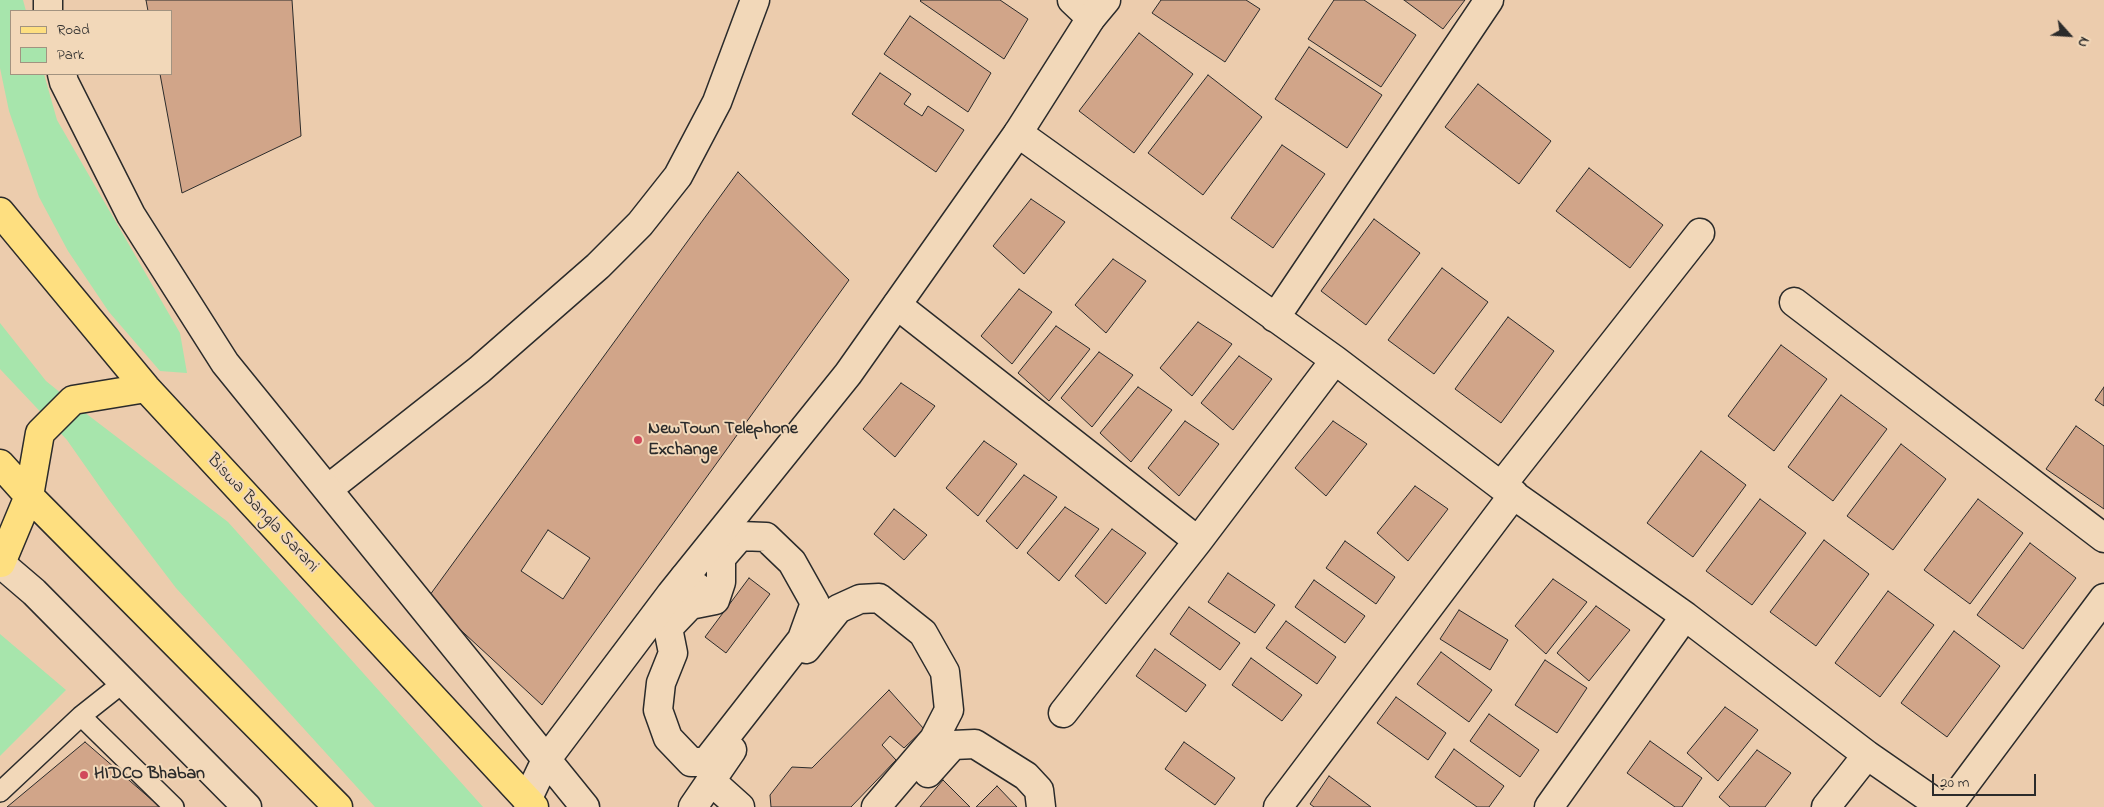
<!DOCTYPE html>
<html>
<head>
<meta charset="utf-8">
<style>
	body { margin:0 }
	#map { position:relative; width:2104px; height:807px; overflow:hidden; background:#ecccad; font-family:"Indie Flower",sans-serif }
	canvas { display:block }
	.legend { position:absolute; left:10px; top:10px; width:162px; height:65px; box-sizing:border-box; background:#f2d8b9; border:1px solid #a29380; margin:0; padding:6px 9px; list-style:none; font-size:15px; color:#2b2b2b }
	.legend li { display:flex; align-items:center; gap:10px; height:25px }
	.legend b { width:25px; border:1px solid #a29380 }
	.north { position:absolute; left:2044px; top:10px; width:50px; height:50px; -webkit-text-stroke:4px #f2d8b9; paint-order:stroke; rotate:116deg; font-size:14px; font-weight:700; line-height:20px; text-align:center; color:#2b2b2b }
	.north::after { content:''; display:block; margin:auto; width:18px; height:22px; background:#2b2b2b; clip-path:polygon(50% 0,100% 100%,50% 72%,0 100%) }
	.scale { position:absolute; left:1932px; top:774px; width:104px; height:22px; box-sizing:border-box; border:2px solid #2b2b2b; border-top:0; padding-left:6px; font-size:15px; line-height:18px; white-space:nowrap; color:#2b2b2b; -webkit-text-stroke:4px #f2d8b9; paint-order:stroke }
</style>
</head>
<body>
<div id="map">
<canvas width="2104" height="807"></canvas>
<ul class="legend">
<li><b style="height:6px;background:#fedf80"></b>Road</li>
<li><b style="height:14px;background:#a7e5ac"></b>Park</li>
</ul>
<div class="north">N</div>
<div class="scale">20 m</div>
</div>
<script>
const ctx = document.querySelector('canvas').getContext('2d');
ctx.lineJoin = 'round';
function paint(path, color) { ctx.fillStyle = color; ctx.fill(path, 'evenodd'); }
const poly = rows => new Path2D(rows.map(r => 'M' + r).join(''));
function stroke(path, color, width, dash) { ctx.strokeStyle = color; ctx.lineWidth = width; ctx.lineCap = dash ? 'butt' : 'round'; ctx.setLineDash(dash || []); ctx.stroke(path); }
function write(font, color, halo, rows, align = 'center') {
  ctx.font = font + ' "Indie Flower",sans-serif'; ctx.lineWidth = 4; ctx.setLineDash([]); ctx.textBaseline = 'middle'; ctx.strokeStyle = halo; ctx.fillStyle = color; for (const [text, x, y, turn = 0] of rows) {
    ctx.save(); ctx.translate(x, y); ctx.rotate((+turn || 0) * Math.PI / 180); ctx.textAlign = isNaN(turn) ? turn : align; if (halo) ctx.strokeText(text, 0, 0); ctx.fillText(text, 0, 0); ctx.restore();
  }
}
const green = poly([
	[0,0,23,0,26,11,11,11,11,74,44,74,57,120,180,333,187,373,160,371,109,312,68,251,39,197,9,111,0,68],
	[0,323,46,381,88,415,228,522,483,807,375,807,176,588,109,500,67,440,0,369],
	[0,634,66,690,0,756]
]);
const building = poly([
	[146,0,292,0,301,136,182,193,160,74,171,74,171,11,148,11,146,0],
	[921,0,1000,0,1028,19,1004,59,920,1,921,0],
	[1161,0,1246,0,1260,9,1225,62,1152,13,1161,0],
	[1334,0,1364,0,1416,35,1381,87,1308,39,1334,0],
	[1404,0,1465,0,1443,29,1404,0],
	[910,16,991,73,968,112,884,54,910,16],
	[1139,33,1193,74,1134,153,1079,111,1139,33],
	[1309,47,1382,95,1347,148,1275,99,1309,47],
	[880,73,911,94,904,104,922,116,928,106,964,130,936,172,852,114,880,73],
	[1208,75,1262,117,1203,195,1148,153,1208,75],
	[1478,84,1551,141,1519,184,1445,127,1478,84],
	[1282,145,1325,174,1273,248,1231,218,1282,145],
	[1589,168,1663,225,1630,268,1556,211,1589,168],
	[738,172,849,280,542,705,427,599,738,172],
	[1031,199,1065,222,1024,274,993,246,1031,199],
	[1374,219,1420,253,1366,325,1321,291,1374,219],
	[1113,259,1146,281,1106,333,1075,305,1113,259],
	[1442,268,1488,302,1434,374,1388,340,1442,268],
	[1019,289,1052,312,1012,364,981,336,1019,289],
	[1508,317,1554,351,1501,423,1455,389,1508,317],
	[1198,322,1232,344,1192,396,1160,368,1198,322],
	[1056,326,1090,349,1049,401,1018,373,1056,326],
	[1781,345,1827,379,1774,451,1728,416,1781,345],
	[1099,352,1133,375,1092,427,1061,398,1099,352],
	[1239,356,1272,379,1233,430,1201,403,1239,356],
	[901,383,935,406,895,457,863,429,901,383],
	[1138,387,1172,410,1131,462,1100,433,1138,387],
	[2104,387,2104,406,2095,400,2104,387],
	[1841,395,1887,429,1833,501,1788,467,1841,395],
	[1185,421,1219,444,1179,496,1148,468,1185,421],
	[1333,421,1367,444,1326,496,1295,468,1333,421],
	[2076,426,2104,446,2104,509,2046,469,2076,426],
	[984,441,1017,464,978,516,946,488,984,441],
	[1901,444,1946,479,1893,550,1847,516,1901,444],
	[1701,451,1746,485,1693,557,1647,523,1701,451],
	[1024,475,1057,497,1017,549,986,521,1024,475],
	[1415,486,1448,509,1408,561,1377,533,1415,486],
	[1760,499,1806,533,1752,605,1706,571,1760,499],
	[1978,499,2023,533,1970,604,1924,570,1978,499],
	[1065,507,1099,529,1059,581,1027,553,1065,507],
	[894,509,927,535,904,560,874,534,894,509],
	[1112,529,1146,553,1106,604,1075,576,1112,529],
	[548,530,590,558,563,599,521,571,548,530],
	[1824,540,1869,574,1816,646,1770,612,1824,540],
	[1345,541,1395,577,1376,604,1326,568,1345,541],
	[2030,543,2076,578,2023,649,1977,615,2030,543],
	[1228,573,1275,605,1255,633,1208,602,1228,573],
	[749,578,770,594,726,653,705,637,749,578],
	[1553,579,1587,602,1546,654,1515,626,1553,579],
	[1314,580,1365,616,1345,643,1295,607,1314,580],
	[1888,591,1934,625,1880,697,1835,663,1888,591],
	[1596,606,1630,630,1589,681,1557,653,1596,606],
	[1189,607,1240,643,1220,670,1170,634,1189,607],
	[1459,610,1508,640,1490,670,1440,639,1459,610],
	[1286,621,1336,657,1317,684,1266,648,1286,621],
	[1954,631,2000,666,1947,737,1901,703,1954,631],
	[1155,649,1206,685,1186,712,1136,676,1155,649],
	[1441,652,1492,690,1469,722,1417,684,1441,652],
	[1251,658,1302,695,1282,721,1232,685,1251,658],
	[1545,660,1587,688,1557,733,1515,705,1545,660],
	[889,690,924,729,904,748,890,736,882,745,896,760,851,807,771,807,770,795,792,767,812,768,889,690],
	[1396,697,1446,733,1428,760,1377,723,1396,697],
	[1725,707,1758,730,1718,781,1687,753,1725,707],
	[1489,714,1539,750,1520,777,1470,741,1489,714],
	[1650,741,1702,778,1682,807,1675,807,1627,773,1650,741],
	[85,742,160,807,7,807,85,742],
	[1184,742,1235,778,1215,805,1165,769,1184,742],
	[1454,749,1504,786,1489,807,1477,807,1435,777,1454,749],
	[1757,750,1791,773,1765,807,1730,807,1719,797,1757,750],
	[1329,776,1371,807,1314,807,1310,804,1329,776],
	[943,780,970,807,920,807,943,780],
	[997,786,1017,807,976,807,997,786]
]);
const service = poly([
	[81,716,174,807],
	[0,792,81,716,124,682]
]);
const minor = poly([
	[1072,0,1091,18],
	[1018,133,1335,360,1501,486,1685,616,1867,755,1942,807],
	[1794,302,2104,538],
	[897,305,1198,541],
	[1275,318,1489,0],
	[1501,486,1700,233],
	[328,489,479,370,598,266,640,224,678,176,717,102,755,0],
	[684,578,715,600,721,582,721,558,740,536,766,537,792,562,815,603,802,639,706,762,691,762,668,738,658,710,661,683,673,653,668,628,690,605,715,600],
	[806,649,838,609,860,599,879,598,923,633,945,672,949,710,934,739,876,807],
	[1063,713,1198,541,1335,360],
	[928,773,953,745,975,744,1026,776,1039,790,1041,807],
	[711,781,740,807],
	[693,807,732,750],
	[1278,807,1514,494],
	[1549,807,1685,616],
	[1826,807,1867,755],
	[1948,807,2104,598]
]);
const tertiary = poly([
	[48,0,48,11],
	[62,74,64,82,131,215,225,363,585,807],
	[0,563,34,592,247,807],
	[527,800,546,760,671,594,848,374,1018,133,1091,18,1106,0]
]);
const primary = poly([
	[0,212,146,388,534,807],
	[0,464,29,496,338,807],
	[1,563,29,496,40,433,73,400,146,388]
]);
const markers = [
	[638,440,5,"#d1495b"],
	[84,775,5,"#d1495b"]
];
const poiNames = [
	["NewTown Telephone",648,430],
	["Exchange",648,451],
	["HIDCO Bhaban",94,775]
];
const streetNames = [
	["Biswa Bangla Sarani",262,514,47]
];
paint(green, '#a7e5ac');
paint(building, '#d1a589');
stroke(building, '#2b2b2b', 1);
stroke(service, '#2b2b2b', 22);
stroke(minor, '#2b2b2b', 31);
stroke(tertiary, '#2b2b2b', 31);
stroke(primary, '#2b2b2b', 31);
stroke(service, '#f2d8b9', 19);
stroke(minor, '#f2d8b9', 28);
stroke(tertiary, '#f2d8b9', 28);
stroke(primary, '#fedf80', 28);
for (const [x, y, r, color] of markers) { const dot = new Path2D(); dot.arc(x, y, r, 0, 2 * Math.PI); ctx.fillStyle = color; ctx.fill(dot); stroke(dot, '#f2d8b9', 2); }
write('bold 18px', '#2b2b2b', '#f2d8b9', poiNames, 'left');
write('18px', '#2b2b2b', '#f2d8b9', streetNames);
</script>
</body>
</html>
